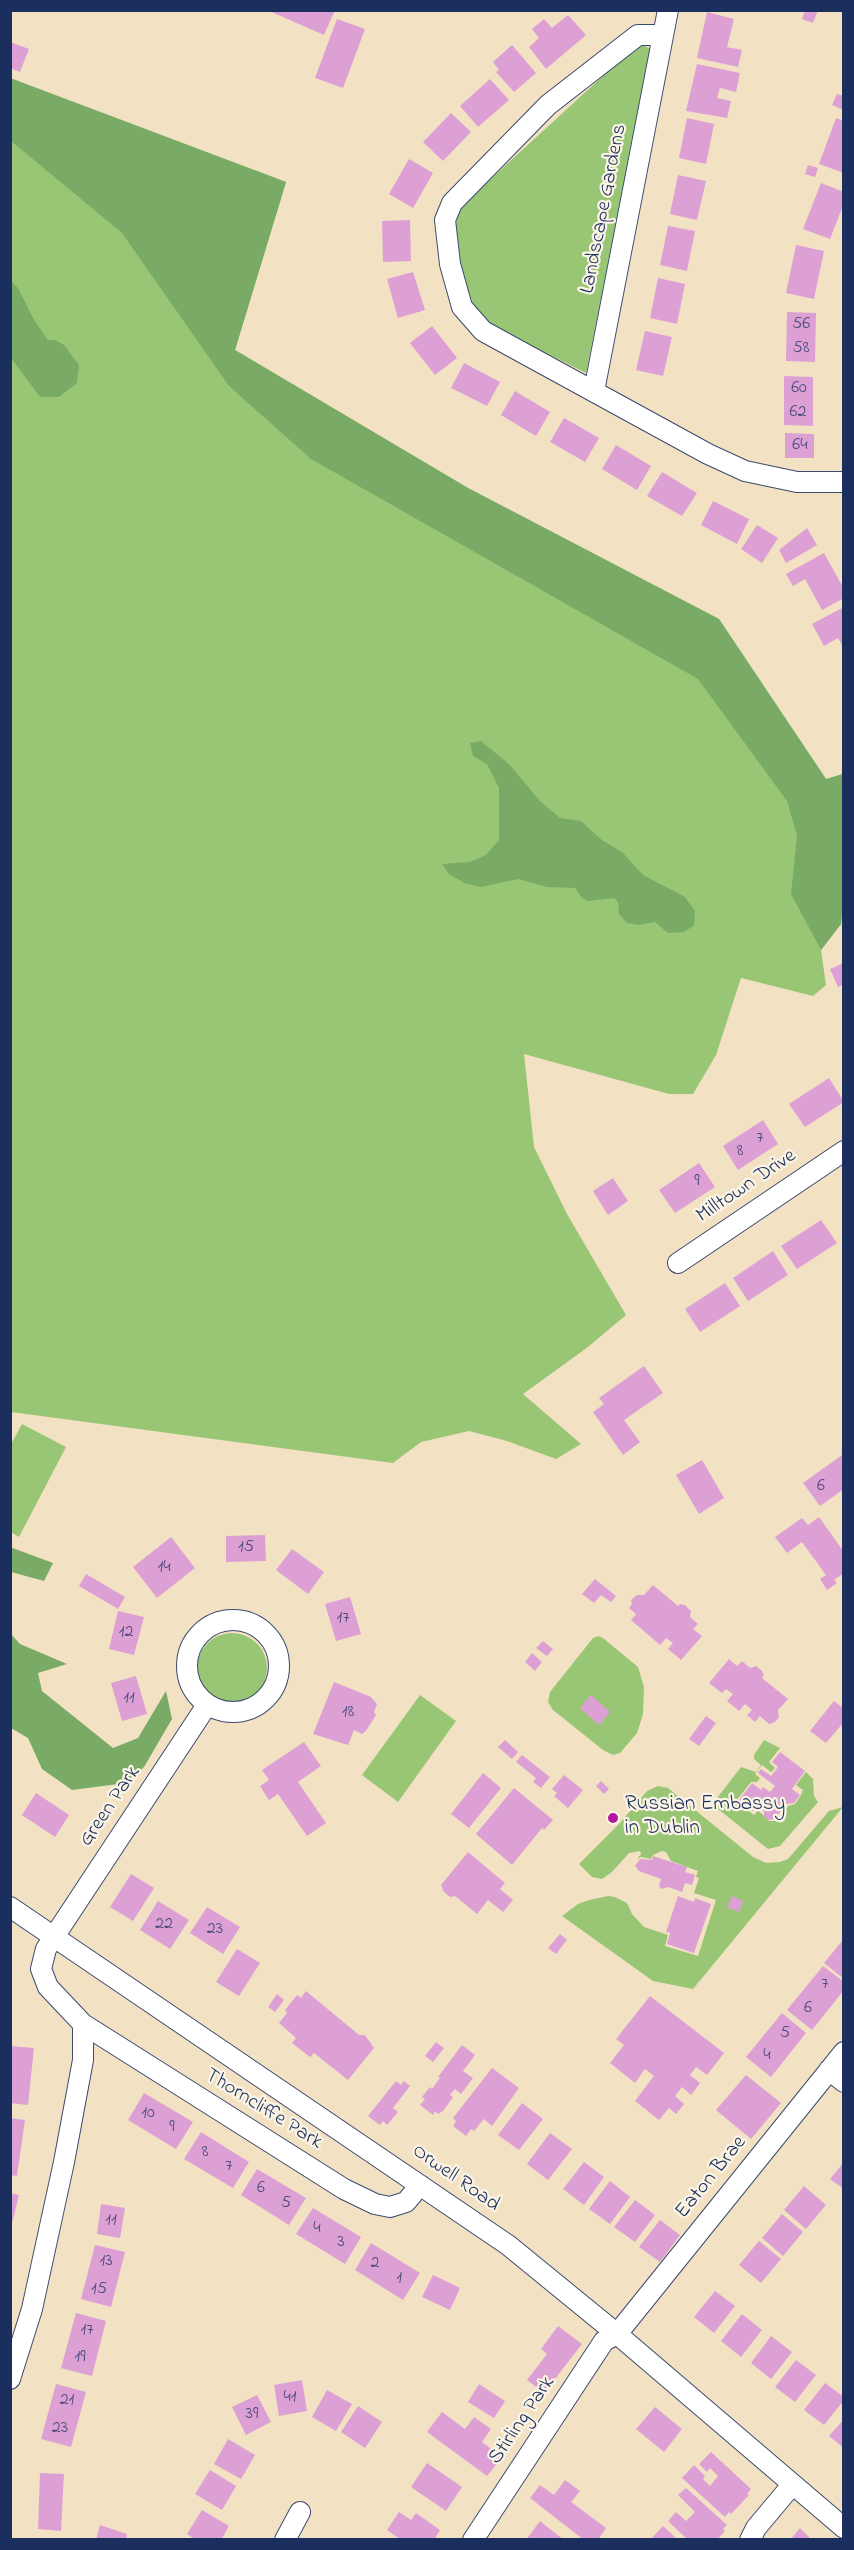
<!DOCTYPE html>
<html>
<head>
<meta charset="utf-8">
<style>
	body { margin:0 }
	#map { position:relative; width:854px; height:2550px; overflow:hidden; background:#f3e1c4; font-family:"Indie Flower",sans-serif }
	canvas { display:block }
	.frame { position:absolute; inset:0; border:12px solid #1b2f5e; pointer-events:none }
</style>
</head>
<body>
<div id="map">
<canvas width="854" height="2550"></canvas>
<div class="frame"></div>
</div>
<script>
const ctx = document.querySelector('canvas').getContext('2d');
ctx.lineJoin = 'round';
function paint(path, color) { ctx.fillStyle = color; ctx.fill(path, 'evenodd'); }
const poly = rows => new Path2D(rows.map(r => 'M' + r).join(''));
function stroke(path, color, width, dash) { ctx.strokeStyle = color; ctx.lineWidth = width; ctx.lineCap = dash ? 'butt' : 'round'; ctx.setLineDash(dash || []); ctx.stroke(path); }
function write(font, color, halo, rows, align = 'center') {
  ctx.font = font + ' "Indie Flower",sans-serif'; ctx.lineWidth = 4.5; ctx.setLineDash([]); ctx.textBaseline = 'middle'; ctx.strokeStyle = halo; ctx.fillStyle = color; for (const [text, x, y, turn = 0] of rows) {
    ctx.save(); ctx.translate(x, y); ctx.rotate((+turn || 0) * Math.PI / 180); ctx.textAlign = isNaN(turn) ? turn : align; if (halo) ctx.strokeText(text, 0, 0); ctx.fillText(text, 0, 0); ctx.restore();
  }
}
const green = poly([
	[639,43,651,49,586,373,484,322,472,307,460,269,456,223,460,207],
	[10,78,286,182,235,350,468,488,719,619,826,779,843,774,844,889,841,924,821,950,826,985,813,996,741,978,716,1055,693,1094,669,1094,524,1054,534,1147,567,1214,626,1315,588,1347,523,1394,581,1444,556,1459,507,1441,469,1431,421,1442,393,1463,11,1412],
	[22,1424,66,1447,19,1537,11,1532,10,1446],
	'197 1668a35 35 0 1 1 70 0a35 35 0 1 1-70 0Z',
	[598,1636,603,1638,638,1667,644,1687,643,1714,637,1733,620,1753,613,1755,603,1750,553,1710,548,1702,550,1692,593,1638],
	[420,1695,456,1721,398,1802,362,1775],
	[764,1740,780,1748,769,1762,775,1768,771,1772,762,1765,755,1774,760,1778,757,1782,751,1782,736,1801,754,1815,758,1810,769,1821,776,1821,788,1806,795,1804,801,1795,803,1790,796,1785,806,1772,813,1779,814,1796,818,1802,780,1846,768,1849,718,1809,714,1802,741,1767,756,1772,761,1765,754,1759,754,1755],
	[658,1786,668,1788,753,1857,766,1863,780,1862,788,1859,829,1811,843,1807,693,1989,653,1981,562,1916,578,1904,589,1900,608,1896,615,1897,627,1903,632,1914,644,1927,668,1935,665,1946,698,1956,716,1900,694,1893,699,1878,696,1877,698,1871,671,1861,666,1852,662,1851,653,1855,651,1859,641,1857,637,1859,641,1854,640,1851,629,1853,612,1872,602,1879,592,1877,579,1864,620,1823,647,1791]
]);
const forest = poly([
	[10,78,286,182,235,350,468,488,719,619,826,779,843,774,844,889,841,924,821,950,791,894,797,835,787,801,698,679,311,459,229,386,122,233,11,141],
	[11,281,18,288,34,320,48,340,55,340,64,345,79,365,77,383,59,397,40,397,11,358],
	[481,741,509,764,539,800,560,818,581,821,602,840,622,852,643,875,685,897,695,911,694,926,683,932,668,933,655,922,639,925,627,923,619,914,618,902,614,898,588,901,582,898,575,888,547,887,518,879,481,887,464,883,449,874,442,864,470,862,486,855,499,840,499,788,487,764,473,756,470,743],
	[10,1547,53,1563,44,1581,11,1572],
	[10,1633,20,1644,67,1664,38,1673,42,1691,113,1748,138,1738,166,1691,172,1719,144,1767,126,1783,72,1790,42,1769,28,1738,11,1728]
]);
const building = poly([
	[267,10,335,10,324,35],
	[805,10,818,10,813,23,802,19],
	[707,12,734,19,727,47,742,50,738,67,697,58],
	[568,15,586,35,546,69,529,47,539,38,532,29,544,19,552,28],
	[337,19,365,29,343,88,315,78],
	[10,42,29,49,20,72,10,68],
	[512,45,536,73,514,92,496,72,499,70,493,62],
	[697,64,740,73,736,92,720,88,717,98,731,101,727,118,686,111],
	[490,79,509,100,478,127,460,106],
	[837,94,844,96,844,110,832,105],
	[451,113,471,132,443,161,423,142],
	[687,118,714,124,706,164,679,158],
	[836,118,844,121,844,173,819,164],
	[409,159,433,173,413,208,389,194],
	[808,165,818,168,815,177,805,174],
	[678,175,706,181,697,220,670,214],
	[821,183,844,192,844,203,830,239,803,229],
	[410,220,411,261,383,262,382,221],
	[668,226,695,231,687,271,660,265],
	[796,245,824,251,814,299,786,293],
	[413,272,425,310,398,318,387,279],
	[658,278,685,284,677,324,650,318],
	[787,312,816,313,815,362,786,361],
	[432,326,457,358,435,375,410,343],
	[645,331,672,337,663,376,636,370],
	[464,363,500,382,487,406,451,388],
	[784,376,813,377,813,426,784,425],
	[515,391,550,412,536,436,501,415],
	[564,418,599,438,585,462,550,442],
	[785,433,814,434,814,458,785,458],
	[616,445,651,466,637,490,602,469],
	[662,472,697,493,682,516,647,496],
	[713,501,749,519,737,544,701,525],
	[757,525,778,538,762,563,741,549],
	[807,528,817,545,786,563,779,550],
	[824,553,844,589,844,598,822,610,805,579,793,586,786,574],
	[844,607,844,649,838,638,824,646,812,624],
	[844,963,844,984,838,987,830,969],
	[829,1078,844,1102,805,1127,789,1104],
	[763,1120,778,1144,738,1170,723,1146],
	[699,1163,715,1187,675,1213,659,1190],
	[613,1178,628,1201,608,1215,593,1191],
	[821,1220,837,1243,797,1269,781,1246],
	[773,1251,788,1275,748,1301,733,1278],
	[725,1283,740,1306,700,1332,685,1309],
	[644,1366,663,1393,624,1420,640,1442,623,1455,593,1412,604,1404,599,1398],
	[842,1455,844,1489,820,1506,803,1483],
	[702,1460,724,1498,699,1514,676,1475],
	[819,1517,844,1552,844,1573,834,1580,837,1583,827,1590,820,1579,826,1575,802,1542,787,1553,775,1537,802,1518,808,1525],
	[265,1535,266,1561,226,1562,226,1536],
	[171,1537,195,1568,157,1598,133,1567],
	[292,1549,324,1572,308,1594,276,1570],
	[86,1574,125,1597,118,1609,79,1586],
	[595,1579,616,1596,611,1602,601,1595,594,1603,582,1594],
	[653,1585,678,1606,680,1604,685,1605,691,1611,690,1617,698,1624,693,1629,702,1636,681,1660,668,1649,673,1643,666,1638,660,1645,631,1620,636,1614,629,1608,632,1604,631,1600,637,1595,644,1595],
	[350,1597,361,1634,336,1641,325,1604],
	[118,1611,144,1617,134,1655,109,1649],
	[543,1641,553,1649,547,1656,536,1648],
	[532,1653,542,1662,535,1671,525,1662],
	[729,1659,737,1666,742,1661,750,1668,756,1666,762,1671,764,1675,762,1678,788,1699,778,1710,779,1717,775,1722,769,1724,760,1716,755,1722,747,1715,752,1710,745,1704,739,1711,727,1701,733,1694,726,1689,722,1693,709,1683],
	[136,1676,147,1714,122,1721,111,1683],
	[334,1682,371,1697,377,1704,374,1712,376,1715,366,1731,362,1734,354,1730,348,1745,313,1734],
	[591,1695,610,1712,599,1725,580,1708],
	[834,1701,844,1709,844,1722,826,1743,810,1731],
	[706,1716,716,1723,699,1746,689,1739],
	[505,1740,518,1752,512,1759,498,1747],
	[304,1742,321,1766,298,1782,326,1823,307,1836,278,1794,269,1800,260,1786,269,1780,262,1770],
	[780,1752,805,1771,792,1789,800,1795,794,1803,786,1804,775,1819,768,1820,764,1816,764,1811,757,1806,753,1811,739,1800,752,1783,761,1790,763,1787,770,1792,775,1786,758,1773,761,1769,771,1776,778,1767,772,1762],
	[522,1755,550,1777,541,1788,533,1782,536,1778,516,1762],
	[483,1773,501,1788,469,1828,451,1814],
	[564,1775,583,1790,568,1808,554,1796,557,1793,552,1789],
	[601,1781,609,1789,604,1794,596,1786],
	[514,1788,553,1820,544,1830,542,1828,512,1865,476,1834],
	[36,1793,69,1815,55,1837,22,1815],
	[468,1852,505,1883,500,1889,513,1900,503,1912,488,1900,477,1914,455,1896,450,1897,444,1892,441,1885],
	[653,1856,687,1867,685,1872,695,1875,692,1885,685,1883,682,1892,668,1887,661,1889,659,1885,661,1879,639,1871,635,1866,640,1859,652,1860],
	[131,1874,154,1888,133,1921,110,1907],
	[678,1896,694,1902,695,1898,711,1904,694,1953,667,1944,670,1933,666,1932],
	[732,1896,743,1901,739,1912,727,1907],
	[158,1901,189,1920,170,1949,140,1930],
	[207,1907,240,1927,223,1954,190,1933],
	[560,1934,567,1940,556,1954,548,1948],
	[842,1941,844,1942,844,1979,824,1963],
	[237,1949,260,1963,239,1996,216,1982],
	[823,1966,844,1982,844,1990,812,2030,787,2010],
	[306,1991,359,2035,365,2035,374,2048,348,2080,314,2053,310,2057,292,2043,296,2038,279,2023,287,2013,285,2010,297,1995,301,1998],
	[277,1994,284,2000,275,2012,268,2007],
	[650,1996,724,2053,707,2075,696,2067,690,2075,700,2083,691,2095,682,2087,675,2096,684,2104,676,2114,669,2108,659,2120,635,2101,654,2076,645,2069,635,2083,610,2063,624,2045,616,2039],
	[782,2013,806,2033,771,2077,746,2057],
	[436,2042,444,2048,433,2062,425,2056],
	[462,2045,475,2055,463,2071,473,2078,461,2094,455,2089,450,2095,453,2097,443,2111,438,2114,435,2111,433,2115,420,2105,425,2099,422,2097,430,2087,432,2089,440,2078,438,2077],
	[10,2046,34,2048,28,2105,10,2103],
	[492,2068,519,2088,492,2126,484,2119,474,2131,471,2129,466,2136,453,2126,456,2121,453,2118],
	[746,2075,781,2103,751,2139,716,2110],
	[396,2081,401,2085,404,2081,410,2086,393,2108,398,2112,387,2125,383,2121,380,2125,368,2116],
	[144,2093,193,2122,176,2149,128,2120],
	[522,2103,543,2119,519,2150,498,2135],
	[10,2118,25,2120,17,2176,10,2175],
	[201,2132,249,2162,233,2188,184,2159],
	[550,2133,572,2149,548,2180,527,2164],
	[584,2162,604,2177,584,2205,563,2189],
	[844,2162,844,2189,830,2179],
	[257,2169,306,2198,289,2225,241,2195],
	[610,2181,630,2197,610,2224,589,2209],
	[804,2186,826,2205,806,2229,784,2210],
	[10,2193,19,2195,11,2227,10,2227],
	[635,2200,655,2215,635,2242,614,2227],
	[101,2204,125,2208,120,2238,97,2234],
	[313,2208,361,2237,345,2264,296,2234],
	[782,2214,803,2232,783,2256,762,2238],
	[660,2220,680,2235,660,2262,639,2247],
	[759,2241,781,2259,761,2283,739,2265],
	[371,2243,420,2273,403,2300,355,2270],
	[95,2245,125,2252,111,2307,81,2299],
	[433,2275,460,2288,450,2310,422,2297],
	[715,2291,735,2306,714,2333,694,2317],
	[76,2313,106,2321,92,2376,61,2368],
	[742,2314,762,2330,741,2357,721,2341],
	[558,2326,582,2344,544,2393,527,2380,547,2354,541,2349],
	[771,2336,792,2352,771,2379,751,2363],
	[796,2360,816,2375,795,2402,775,2387],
	[302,2380,307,2411,279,2416,274,2385],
	[825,2383,844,2397,844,2400,824,2425,804,2410],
	[56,2384,86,2392,71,2447,41,2439],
	[479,2384,505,2401,494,2418,468,2402],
	[327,2390,352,2404,336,2431,312,2417],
	[257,2395,271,2422,246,2435,232,2407],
	[358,2406,382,2422,365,2448,341,2432],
	[655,2407,682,2429,664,2452,636,2429],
	[442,2412,465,2429,474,2417,491,2429,482,2442,502,2457,487,2476,427,2432],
	[844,2419,844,2448,829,2436],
	[228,2439,255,2455,241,2479,214,2464],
	[711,2452,751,2489,747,2494,749,2495,731,2514,729,2512,725,2517,682,2478,694,2465,705,2476,703,2479,710,2486,718,2476,710,2468,707,2472,699,2464],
	[427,2463,462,2487,446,2511,411,2487],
	[210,2470,236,2486,222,2510,195,2494],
	[40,2473,64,2474,61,2531,38,2529],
	[565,2480,580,2491,571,2502,606,2528,598,2540,584,2540,530,2498,540,2485,554,2495],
	[686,2488,727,2525,723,2529,725,2531,717,2540,688,2540,668,2521,676,2512,686,2521,695,2512,678,2495],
	[202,2510,229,2526,221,2540,196,2540,187,2534],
	[399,2512,411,2520,416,2513,440,2530,434,2540,401,2540,387,2530],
	[540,2521,564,2540,526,2540],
	[100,2525,127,2534,126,2540,96,2540],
	[663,2526,678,2540,650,2540],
	[800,2528,812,2540,790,2540]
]);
const minor = poly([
	[663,35,638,35,548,105,452,203,445,220,450,264,462,307,483,331,708,454,745,471,797,482,844,482],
	[594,391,668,10],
	[678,1263,844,1151],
	'187 1666a46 46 0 1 1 92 0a46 46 0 1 1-92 0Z',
	[10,1907,508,2245,617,2334,844,2528],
	[83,2024,344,2189,375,2204,390,2207,406,2202,420,2185],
	[829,2070,844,2082],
	[10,2379,32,2309,64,2162,83,2060,83,2024,48,1987,41,1969,46,1949,207,1705],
	[285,2540,300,2512],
	[473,2540,604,2341,617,2334,844,2052],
	[750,2540,756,2528,792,2485]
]);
const markers = [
	[613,1818,6,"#b5179e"]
];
const numberNames = [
	["56",801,325],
	["58",801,349],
	["60",799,389],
	["62",798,413],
	["64",800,446],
	["7",760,1139],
	["8",740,1152],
	["9",697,1182],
	["6",821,1487],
	["15",246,1548],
	["14",164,1568],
	["17",343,1619],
	["12",126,1633],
	["11",129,1699],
	["18",348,1713],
	["22",164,1925],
	["23",215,1930],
	["7",825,1985],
	["6",808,2009],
	["5",785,2034],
	["4",767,2056],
	["10",148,2114],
	["9",172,2128],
	["8",205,2153],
	["7",229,2167],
	["6",261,2189],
	["5",286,2204],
	["11",111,2221],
	["4",317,2229],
	["3",341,2243],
	["13",106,2262],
	["2",375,2264],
	["1",399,2279],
	["15",99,2290],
	["17",87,2331],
	["19",80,2358],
	["41",290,2398],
	["21",67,2401],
	["39",252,2415],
	["23",60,2429]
];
const streetNames = [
	["Landscape Gardens",605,209,-79],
	["Milltown Drive",747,1187,-34],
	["Green Park",111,1807,-56],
	["Thorncliffe Park",263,2110,32],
	["Eaton Brae",712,2178,-51],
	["Orwell Road",455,2179,35],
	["Stirling Park",523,2421,-56]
];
const poiNames = [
	["Russian Embassy",625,1806],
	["in Dublin",625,1830]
];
paint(green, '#99c674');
paint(forest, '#7aab66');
paint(building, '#dca0d5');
stroke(minor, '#3b4a6d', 22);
stroke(minor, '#fff', 20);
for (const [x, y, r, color] of markers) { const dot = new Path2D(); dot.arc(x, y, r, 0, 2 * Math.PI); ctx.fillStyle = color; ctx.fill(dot); stroke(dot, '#fcf5e5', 2); }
write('18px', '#4b4b7c', null, numberNames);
write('21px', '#1b2f5e', '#fcf5e5', streetNames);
write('21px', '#1b2f5e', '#fcf5e5', poiNames, 'left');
</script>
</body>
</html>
